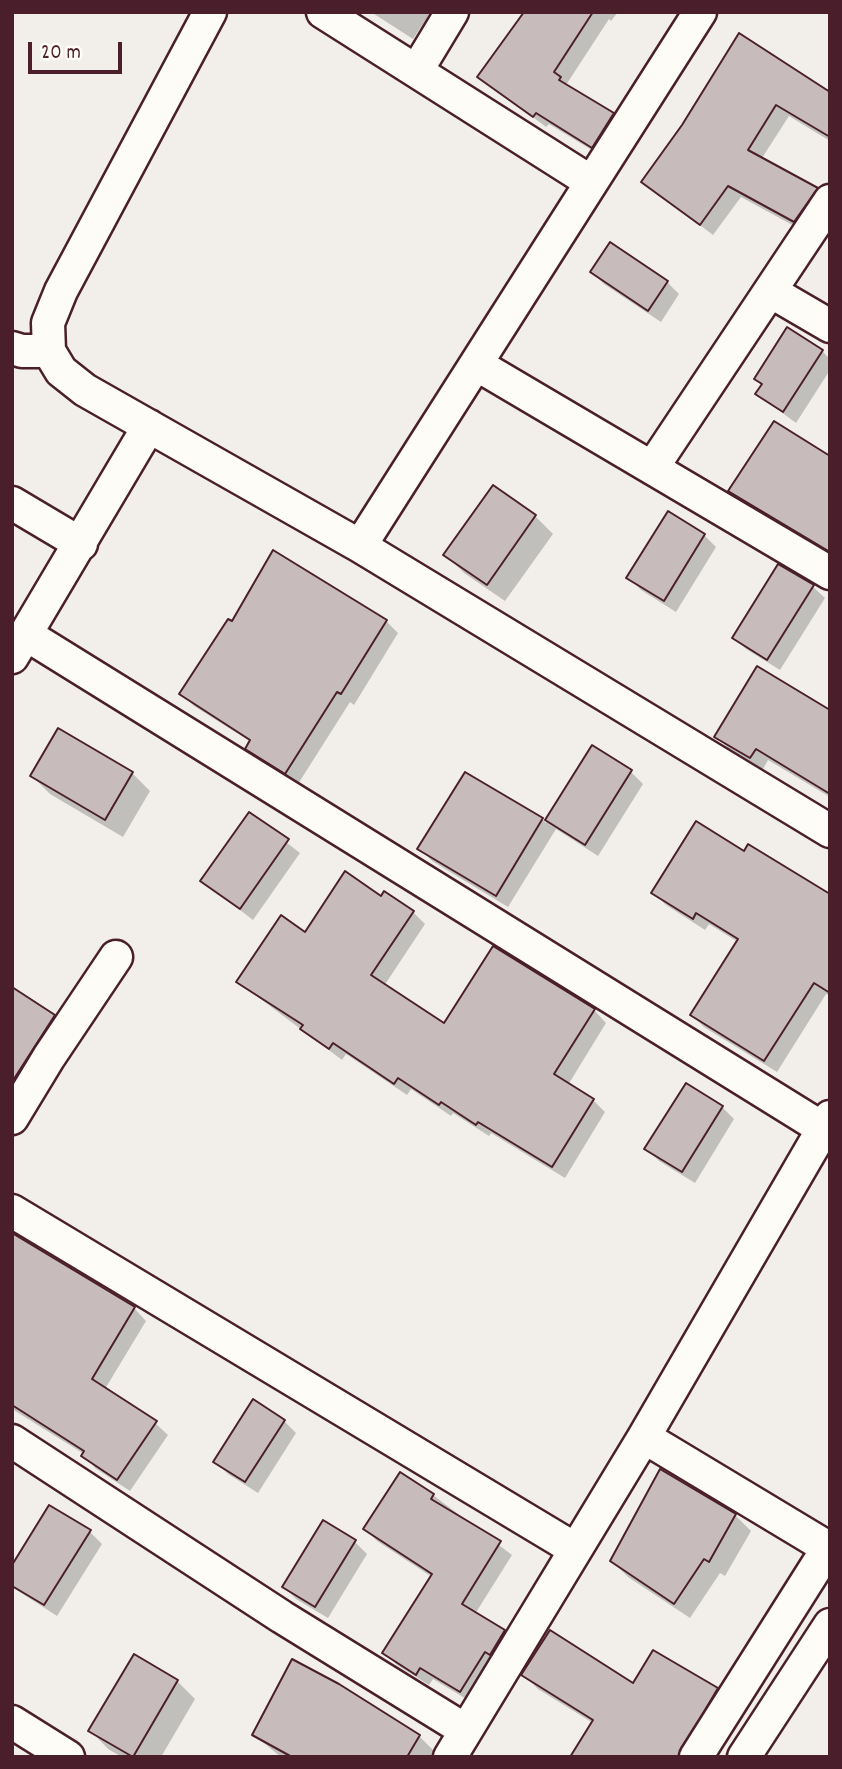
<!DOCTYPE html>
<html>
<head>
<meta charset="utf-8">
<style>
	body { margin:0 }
	#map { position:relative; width:842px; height:1769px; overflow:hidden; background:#f2efeb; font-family:Dekko,sans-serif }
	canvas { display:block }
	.frame { position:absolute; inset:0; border:14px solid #4a1f2b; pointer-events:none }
	.scale { position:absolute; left:28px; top:42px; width:94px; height:32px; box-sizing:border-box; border:4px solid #4a1f2b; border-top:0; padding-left:9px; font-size:21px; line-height:24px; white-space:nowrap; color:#4a1f2b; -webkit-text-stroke:5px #fdfcf7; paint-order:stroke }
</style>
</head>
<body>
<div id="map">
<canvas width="842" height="1769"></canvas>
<div class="frame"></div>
<div class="scale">20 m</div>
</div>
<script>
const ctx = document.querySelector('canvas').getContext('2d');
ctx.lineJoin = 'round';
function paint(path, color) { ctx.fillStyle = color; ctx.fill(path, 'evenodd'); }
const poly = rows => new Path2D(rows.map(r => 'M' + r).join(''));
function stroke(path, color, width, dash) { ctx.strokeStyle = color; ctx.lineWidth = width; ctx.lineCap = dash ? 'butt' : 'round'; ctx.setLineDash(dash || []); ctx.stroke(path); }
const shadow = poly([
	[371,12,431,12,413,39],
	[526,12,618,12,611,21,609,19,566,85,613,115,625,127,605,158,549,124,546,127,480,77],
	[739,36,830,93,830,141,789,116,762,158,817,189,829,201,807,233,741,197,713,235,643,182,684,126],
	[592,272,667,282,679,294,661,322,604,284],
	[822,351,830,359,830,370,796,423,757,394,763,385,756,379],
	[830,462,830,556,744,505,730,491],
	[669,513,704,535,716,547,676,612,641,590,629,578],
	[535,516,553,534,505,601,464,573,446,555],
	[812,586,825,598,780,670,746,649,734,637],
	[386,621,398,633,354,705,350,702,298,784,259,760,247,748,251,742,194,706,182,694],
	[830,707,830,797,768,760,763,769,728,748,716,736,828,710],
	[59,731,132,773,150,791,123,837,50,794,32,776],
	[593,748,631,772,643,784,598,856,556,829,508,907,432,861,420,848,542,819,546,823],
	[250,814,300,853,253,920,202,881],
	[744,853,830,895,830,996,826,994,777,1072,704,1027,692,1015,738,942,709,924,705,930,666,905,654,893],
	[381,898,413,912,425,924,384,986,445,1026,493,948,594,1010,606,1023,568,1085,593,1100,605,1112,565,1178,491,1133,489,1136,453,1113,451,1116,411,1089,407,1095,346,1054,342,1060,238,982,306,934],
	[12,989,54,1017,67,1030,12,1118],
	[722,1107,734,1119,695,1183,659,1161,647,1149],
	[134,1308,146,1321,105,1389,155,1423,168,1435,130,1491,95,1468,84,1454,12,1409,12,1361],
	[284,1421,296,1433,258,1493,228,1474,215,1461],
	[433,1495,512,1555,475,1614,504,1632,516,1644,473,1703,433,1679,429,1685,397,1665,385,1653,432,1577,377,1541,365,1529],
	[50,1507,90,1532,102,1544,57,1616,12,1587,12,1568],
	[735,1515,751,1531,725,1576,720,1573,690,1618,628,1577,612,1561],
	[355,1542,367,1554,328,1618,296,1599,284,1587],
	[135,1656,177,1681,195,1699,161,1757,122,1757,108,1749,91,1731],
	[524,1675,717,1690,731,1704,700,1757,573,1757,593,1723,538,1689],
	[254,1735,419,1736,435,1752,432,1757,281,1757]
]);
const building = poly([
	[524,12,593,12,554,72,561,77,559,80,614,113,592,148,536,113,533,117,477,77,524,12],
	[739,33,830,92,830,137,776,105,748,150,818,188,794,222,728,186,700,225,641,182,682,125,739,33],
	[610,242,668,281,648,311,590,272,610,242],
	[787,327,823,350,783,412,755,394,762,384,754,379,787,327],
	[774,421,830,456,830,552,728,491,774,421],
	[493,485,536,515,487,585,443,555,493,485],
	[668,511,705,534,664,601,626,578,668,511],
	[273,550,387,620,341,694,337,692,285,774,245,749,250,740,179,694,228,619,232,621,273,550],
	[778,564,814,585,767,660,732,638,778,564],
	[757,666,830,710,830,794,756,749,750,758,714,737,757,666],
	[58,728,133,772,105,820,30,776,58,728],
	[592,745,632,770,585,845,545,820,592,745],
	[465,772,543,818,496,896,417,849,465,772],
	[249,812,289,839,240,909,200,881,249,812],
	[696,821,744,851,748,844,830,894,830,993,814,983,764,1061,690,1015,738,939,696,913,693,919,651,893,696,821],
	[345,871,381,896,384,891,414,911,371,975,444,1023,493,946,595,1009,554,1074,594,1099,552,1167,478,1122,476,1125,441,1102,439,1105,398,1078,394,1084,333,1043,329,1049,300,1029,303,1025,236,982,281,915,305,932,345,871],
	[12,987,55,1015,12,1082,12,987],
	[686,1083,723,1106,682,1172,644,1149,686,1083],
	[12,1233,135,1307,92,1379,157,1421,117,1480,81,1456,84,1451,12,1405,12,1233],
	[253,1399,285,1420,245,1482,213,1462,253,1399],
	[660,1469,736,1514,709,1562,704,1559,674,1604,610,1561,660,1469],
	[400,1472,434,1494,431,1499,501,1541,462,1604,505,1630,490,1655,485,1652,460,1692,420,1668,416,1675,382,1653,432,1574,363,1529,400,1472],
	[49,1505,91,1530,44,1605,12,1586,12,1565,49,1505],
	[323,1520,356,1540,315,1607,282,1587,323,1520],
	[550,1630,633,1683,653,1650,718,1688,678,1757,570,1757,593,1720,521,1675,550,1630],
	[134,1654,178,1680,133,1757,88,1731,134,1654],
	[292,1659,339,1684,420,1735,407,1757,292,1757,252,1735,292,1659]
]);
const minor = poly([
	[210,12,61,291,48,323,49,351,61,371,85,390,360,546,830,831],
	[323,12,591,182],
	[417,70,452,12],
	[770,291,830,326],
	[12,348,22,351,49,351],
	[476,364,830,573],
	[652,468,830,201],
	[12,503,81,544],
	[360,546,700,12],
	[27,635,822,1128],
	[12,657,149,426],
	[12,1118,49,1057,116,957],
	[12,1211,573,1548],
	[644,1437,830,1549],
	[12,1441,282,1617,465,1730],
	[12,1722,68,1757],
	[450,1757,644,1437,830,1117],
	[696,1757,830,1545],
	[744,1757,830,1625]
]);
paint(shadow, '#0003');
paint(building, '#c8bbbb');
stroke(building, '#4a1f2b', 2);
stroke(minor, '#4a1f2b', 37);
stroke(minor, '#fdfcf7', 32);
</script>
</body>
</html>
